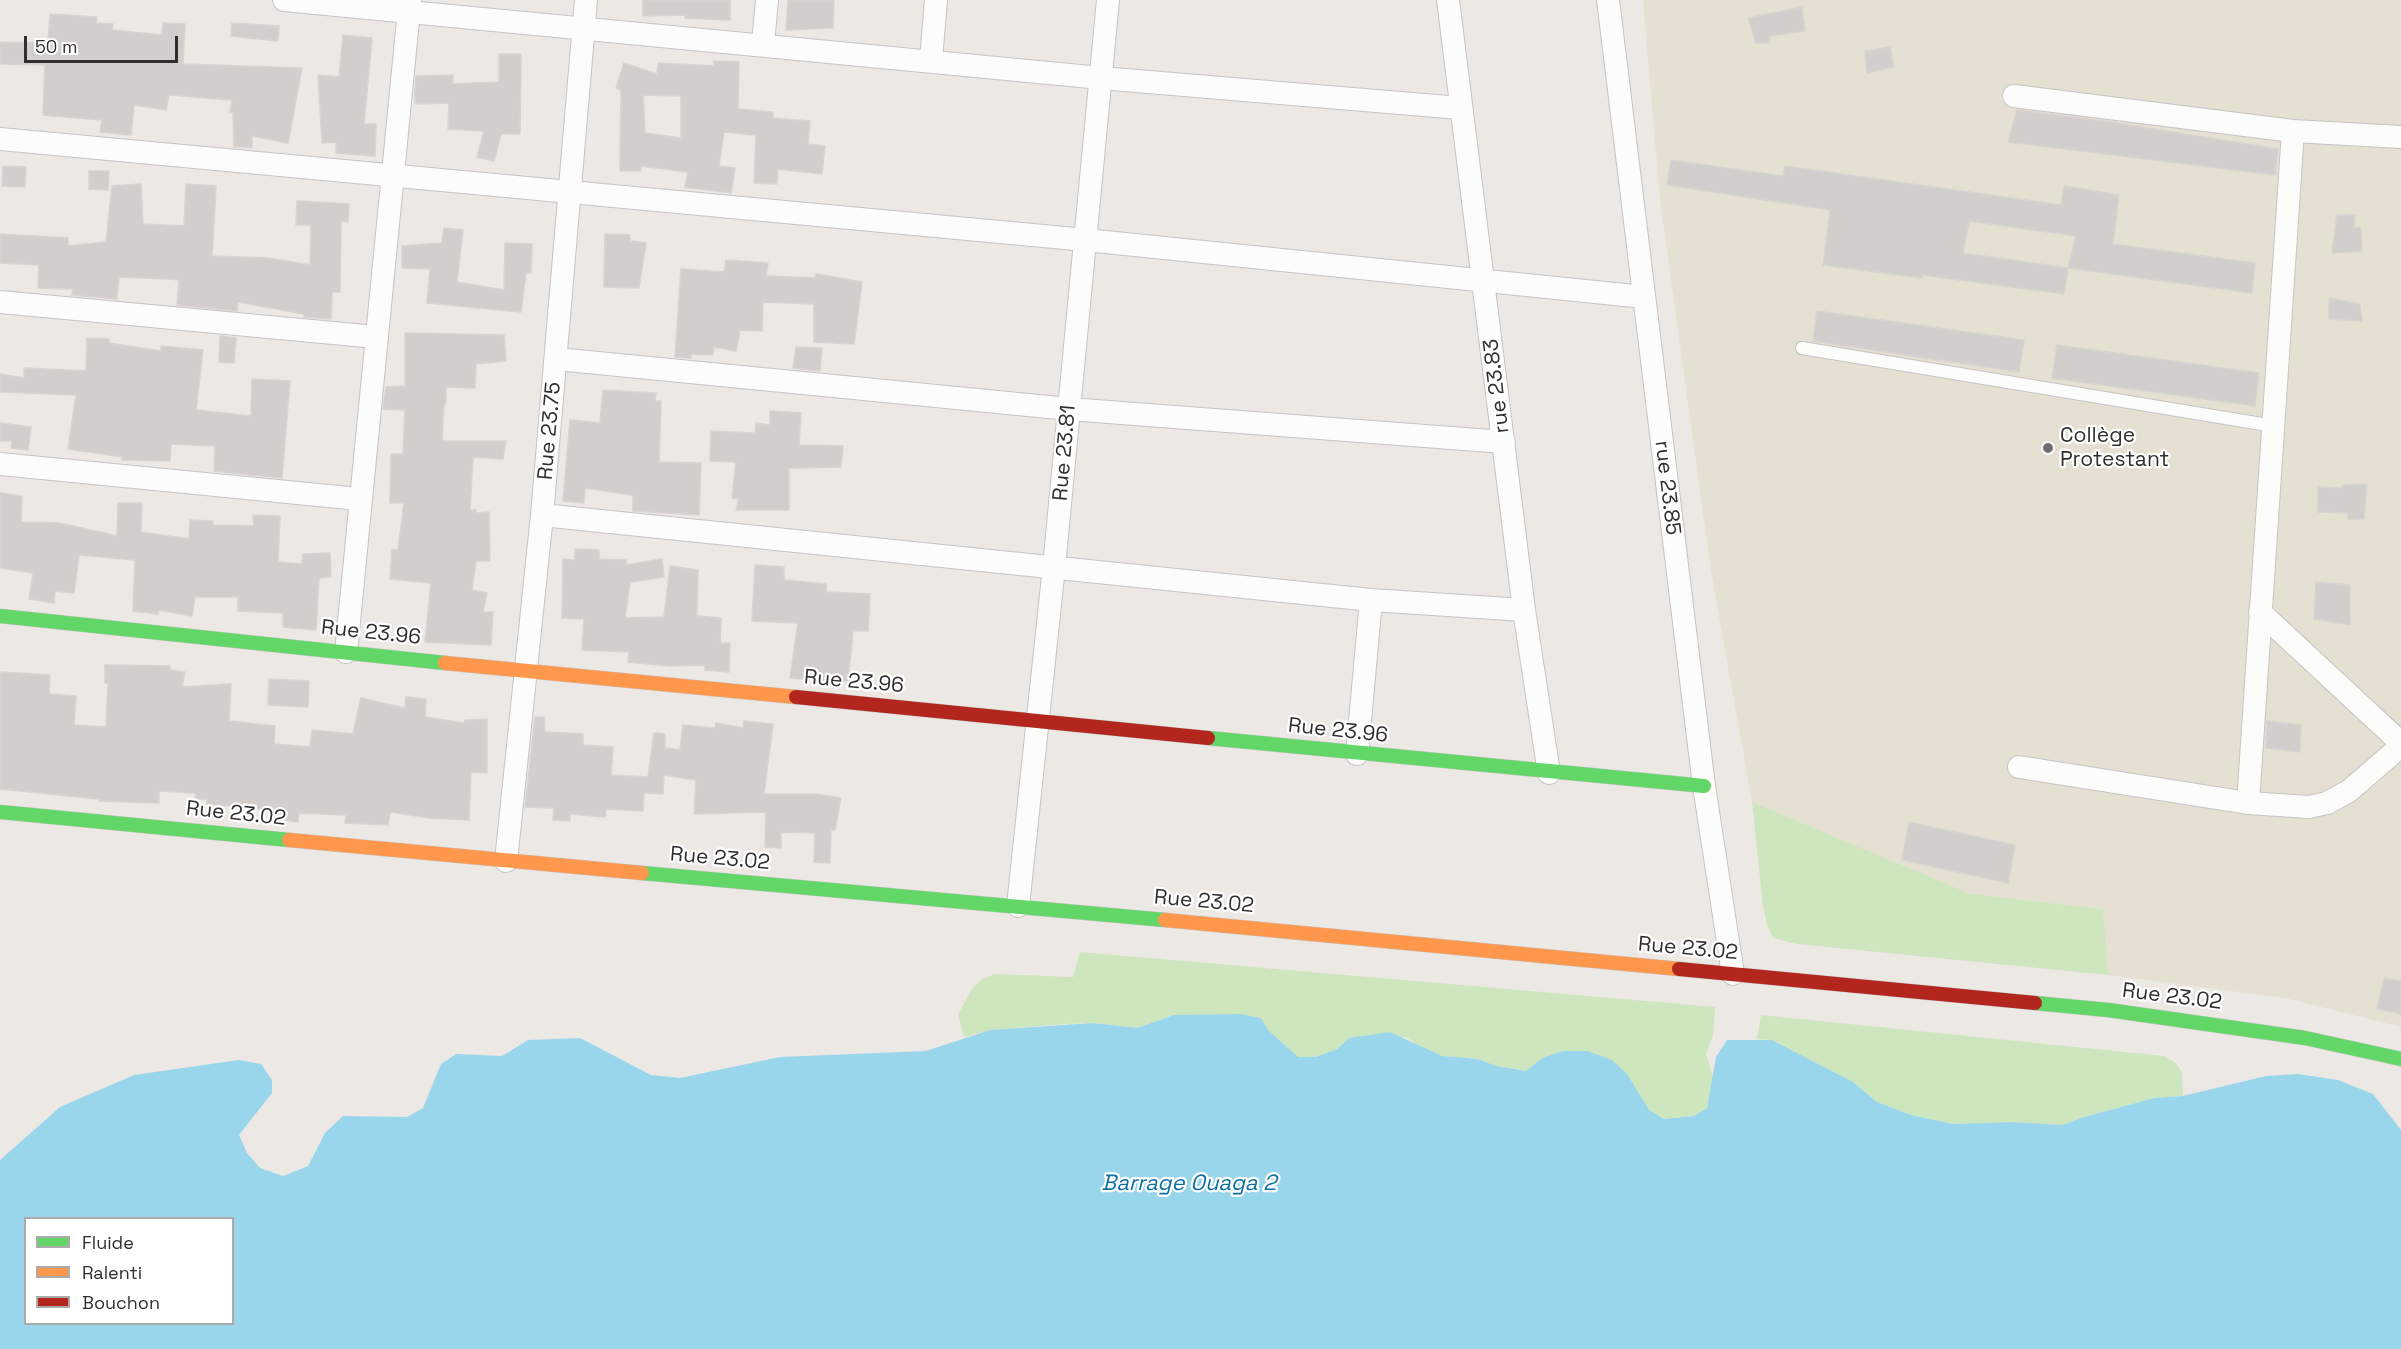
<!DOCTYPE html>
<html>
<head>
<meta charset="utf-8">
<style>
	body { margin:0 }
	#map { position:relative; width:2401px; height:1349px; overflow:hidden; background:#ece8e4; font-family:"Space Grotesk",sans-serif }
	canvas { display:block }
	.legend { position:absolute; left:24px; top:1217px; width:210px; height:108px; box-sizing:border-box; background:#fff; border:2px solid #ababab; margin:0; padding:8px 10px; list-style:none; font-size:18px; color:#2e2e2e }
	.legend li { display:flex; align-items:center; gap:12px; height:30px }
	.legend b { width:30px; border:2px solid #ababab }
	.scale { position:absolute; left:24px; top:36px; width:154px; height:27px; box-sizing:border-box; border:3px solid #2e2e2e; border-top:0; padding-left:8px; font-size:18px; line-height:21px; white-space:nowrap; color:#2e2e2e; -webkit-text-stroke:4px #fff; paint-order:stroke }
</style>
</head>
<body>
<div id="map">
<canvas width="2401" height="1349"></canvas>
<ul class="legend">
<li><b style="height:8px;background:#63d668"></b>Fluide</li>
<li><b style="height:8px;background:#ff974d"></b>Ralenti</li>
<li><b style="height:8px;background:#b3261e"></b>Bouchon</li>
</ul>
<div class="scale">50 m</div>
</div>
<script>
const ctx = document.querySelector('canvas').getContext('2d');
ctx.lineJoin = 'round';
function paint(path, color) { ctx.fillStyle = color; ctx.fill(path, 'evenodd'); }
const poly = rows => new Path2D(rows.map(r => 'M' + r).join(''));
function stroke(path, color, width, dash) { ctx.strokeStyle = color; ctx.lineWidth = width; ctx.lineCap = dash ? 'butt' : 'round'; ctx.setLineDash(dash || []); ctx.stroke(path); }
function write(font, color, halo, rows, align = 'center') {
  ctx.font = font + ' "Space Grotesk",sans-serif'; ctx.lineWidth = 4.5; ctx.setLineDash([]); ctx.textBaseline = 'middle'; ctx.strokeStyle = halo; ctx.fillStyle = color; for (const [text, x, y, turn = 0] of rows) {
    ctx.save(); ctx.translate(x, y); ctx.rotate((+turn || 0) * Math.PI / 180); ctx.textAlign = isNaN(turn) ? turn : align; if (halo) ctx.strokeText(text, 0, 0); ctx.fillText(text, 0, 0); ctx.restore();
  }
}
const education = poly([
	[1643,0,2401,0,2401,1027,2285,998,2108,975,2102,909,1971,894,1752,802,1711,571,1660,199]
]);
const green = poly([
	[1752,802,1971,894,2103,909,2108,975,1797,944,1773,938,1767,925,1763,906],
	[1080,952,1715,1007,1713,1036,1706,1053,1713,1077,1707,1108,1694,1116,1664,1119,1542,1058,1526,1071,1496,1066,1478,1059,1442,1056,1425,1050,1406,1037,1349,1038,1337,1049,1316,1057,1297,1057,1268,1030,1261,1018,1174,1015,1137,1028,1093,1023,1064,1024,990,1030,964,1037,958,1015,972,988,982,979,995,974,1073,977],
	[1761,1015,2164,1056,2176,1063,2182,1072,2183,1096,2154,1098,2081,1118,2063,1125,2012,1122,1953,1124,1911,1115,1877,1102,1853,1082,1772,1040,1757,1039]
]);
const water = poly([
	[1240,1014,1261,1018,1268,1030,1298,1057,1316,1057,1337,1049,1349,1038,1390,1032,1442,1056,1478,1059,1496,1066,1526,1071,1542,1058,1563,1051,1587,1051,1612,1060,1627,1074,1649,1110,1664,1119,1694,1116,1707,1108,1716,1057,1727,1040,1772,1040,1853,1082,1877,1102,1911,1115,1953,1124,2012,1122,2063,1125,2081,1118,2154,1098,2183,1096,2266,1076,2298,1074,2338,1080,2373,1094,2401,1130,2401,1349,0,1349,0,1160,60,1107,134,1075,239,1060,261,1064,272,1080,272,1093,239,1135,247,1153,260,1168,283,1176,308,1166,325,1133,343,1116,407,1117,423,1108,441,1064,456,1054,502,1056,528,1040,580,1038,651,1075,680,1078,780,1057,926,1051,990,1030,1093,1023,1137,1028,1174,1015],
	[26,1218,232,1218,232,1324,26,1324]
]);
const building = poly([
	[643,0,730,0,730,20,685,18,685,15,643,16,643,0],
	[788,0,834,0,833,28,786,30,788,0],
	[1802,7,1805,31,1770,36,1770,43,1756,43,1748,18,1802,7],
	[50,14,97,17,96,23,113,24,112,30,162,35,163,23,185,24,183,64,302,68,288,143,252,136,252,147,234,147,233,112,230,112,232,100,169,95,166,110,134,105,131,135,100,132,102,120,43,115,45,65,0,64,0,42,48,43,50,14],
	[232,23,279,26,278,41,231,36,232,23],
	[343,35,372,38,364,124,376,124,375,156,336,153,336,142,322,143,318,75,339,77,343,35],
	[1890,47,1894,67,1867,73,1865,51,1890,47],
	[499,54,521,54,520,134,501,134,494,161,477,157,484,131,448,129,449,103,415,104,415,91,416,76,453,75,453,84,499,82,499,54],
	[714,61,739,62,738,109,773,112,773,118,810,121,808,144,825,146,822,174,778,169,777,184,754,183,756,135,724,132,719,166,735,168,731,193,685,187,688,172,641,166,641,171,620,171,621,90,616,88,624,63,657,74,658,63,714,66,714,61],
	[643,95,681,96,681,138,645,133,643,95],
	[2017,110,2110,122,2278,149,2275,175,2008,142,2017,110],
	[1671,160,1783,176,1785,166,2061,205,2064,186,2119,195,2113,244,2255,263,2252,293,2068,268,2064,294,1922,275,1922,278,1823,265,1830,210,1667,185,1671,160],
	[1969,221,2076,236,2068,268,1963,253,1969,221],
	[3,166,26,167,25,187,2,186,3,166],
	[89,171,109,171,108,190,89,189,89,171],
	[141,184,143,224,184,226,186,184,216,186,212,256,268,258,310,265,311,225,296,225,297,201,349,204,348,222,341,221,340,292,332,292,331,319,304,317,304,314,238,302,237,311,177,305,179,280,169,279,119,277,117,299,72,295,73,289,38,288,39,265,0,263,0,234,68,238,68,246,106,242,112,186,141,184],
	[2337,215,2355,215,2354,227,2361,228,2362,251,2332,253,2337,215],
	[444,228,463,230,457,282,504,290,505,243,532,244,531,273,526,273,521,312,427,303,430,269,402,268,402,246,442,243,444,228],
	[605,234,630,235,630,241,646,243,639,288,604,287,605,234],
	[726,260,768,263,766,276,816,278,816,274,862,282,854,344,814,342,814,304,763,302,762,331,740,330,736,351,714,347,713,355,691,354,691,358,675,357,681,269,724,272,726,260],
	[2329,298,2360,304,2362,321,2329,319,2329,298],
	[1817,311,2024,340,2019,372,1813,341,1817,311],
	[405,333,504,335,506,361,476,364,475,388,446,387,446,404,444,404,442,441,506,441,503,459,473,457,470,510,476,510,476,513,489,512,490,561,476,561,472,590,487,593,483,612,493,612,491,645,425,642,431,583,390,579,392,550,398,550,404,503,390,503,391,454,403,454,405,410,383,409,386,387,405,386,405,333],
	[220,336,236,338,234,363,219,362,220,336],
	[87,338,109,339,109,343,161,351,161,346,203,350,196,410,251,416,252,379,290,381,282,478,214,471,215,446,171,444,170,461,122,460,123,457,68,449,76,395,0,392,0,374,24,378,24,368,86,371,87,338],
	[2057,345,2259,373,2255,406,2052,378,2057,345],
	[796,347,822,348,820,371,793,368,796,347],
	[603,390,656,393,655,401,661,401,659,462,701,463,699,515,633,511,633,495,585,488,584,503,563,501,570,420,600,423,603,390],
	[770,411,801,413,799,445,843,446,841,467,789,468,789,510,736,510,739,499,732,498,736,462,710,461,711,431,755,433,756,423,770,425,770,411],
	[0,423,31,427,28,450,11,448,12,441,0,441,0,423],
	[2367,484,2364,519,2348,519,2348,513,2318,512,2318,487,2341,488,2343,485,2367,484],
	[0,493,22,496,21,522,60,523,117,536,118,503,142,503,141,532,189,539,190,520,213,521,213,525,254,526,253,515,280,516,278,562,302,564,303,554,330,553,331,577,319,578,316,630,283,627,283,613,238,611,238,597,195,597,192,616,158,610,158,614,133,611,135,560,79,555,74,593,55,591,54,603,29,599,33,573,0,568,0,493],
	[575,549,599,550,599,559,626,560,626,565,662,559,664,577,630,582,625,618,664,617,670,566,698,570,697,616,721,618,720,643,730,643,729,672,705,670,705,665,670,666,628,662,629,652,582,650,584,619,562,618,563,559,575,560,575,549],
	[755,565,784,567,784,580,826,584,826,592,870,594,868,631,853,631,848,682,790,678,798,623,752,621,755,565],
	[2316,582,2350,585,2350,625,2314,619,2316,582],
	[105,665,170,666,170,670,185,672,182,687,231,684,229,721,275,726,274,744,310,747,312,730,353,734,361,698,405,708,406,697,426,699,425,717,464,723,465,720,487,719,487,773,471,772,469,820,430,818,390,812,388,825,345,823,346,815,299,813,298,822,280,819,281,811,207,804,207,799,196,799,195,793,159,791,159,803,99,801,99,799,0,789,0,672,50,675,49,694,76,696,74,725,106,727,108,683,105,683,105,665],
	[269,679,309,681,308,707,268,705,269,679],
	[535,717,544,717,545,732,583,734,583,745,613,747,611,775,648,777,654,733,665,734,665,748,680,750,683,725,715,728,716,723,743,728,744,721,773,724,764,794,815,794,841,798,835,830,831,830,830,863,814,862,815,833,781,832,781,848,765,847,766,812,694,814,696,780,664,775,663,794,644,793,643,811,606,809,605,817,570,814,570,821,553,820,554,808,525,807,535,717],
	[2267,721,2301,725,2300,752,2266,748,2267,721],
	[1909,822,2015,845,2008,883,1902,860,1909,822],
	[2384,978,2401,981,2401,1014,2377,1009,2384,978]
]);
const lane = poly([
	[1802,348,2274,426]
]);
const street = poly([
	[284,0,1101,78,1460,108],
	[1448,0,1524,610,1549,773],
	[1608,0,1704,786,1733,974],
	[763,44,767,0],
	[931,60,936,0],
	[2014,96,2293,131,2401,137],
	[0,139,1086,240,1644,297],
	[0,302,376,337],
	[557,359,1069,409,1504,442],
	[0,464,359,499],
	[542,515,1371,600,1524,610],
	[2260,612,2401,743],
	[346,652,410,0],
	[1357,754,1371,600],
	[2019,767,2248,803,2309,807,2327,803,2349,791,2401,746],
	[2248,803,2293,131],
	[506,861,542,515,586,0],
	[1018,906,1054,567,1108,0]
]);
const fast = poly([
	[0,616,445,663],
	[1208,738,1704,786],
	[0,812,289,840],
	[642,873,1165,920],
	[2035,1003,2108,1010,2305,1038,2401,1059]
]);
const slow = poly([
	[445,663,796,697],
	[289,840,642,873],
	[1165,920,1679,969]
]);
const jam = poly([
	[796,697,1208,738],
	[1679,969,2035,1003]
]);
const markers = [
	[2048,448,6,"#706f6e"]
];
const streetNames = [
	["rue 23.83",1497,386,-97],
	["Rue 23.75",550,431,-85],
	["Rue 23.81",1065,453,-85],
	["rue 23.85",1667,488,83],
	["Rue 23.96",371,633,6],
	["Rue 23.96",854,682,5],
	["Rue 23.96",1338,731,6],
	["Rue 23.02",236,814,6],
	["Rue 23.02",720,859,5],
	["Rue 23.02",1204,902,5],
	["Rue 23.02",1688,949,5],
	["Rue 23.02",2172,997,7]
];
const poiNames = [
	["Collège",2060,436],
	["Protestant",2060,460]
];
const waterNames = [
	["Barrage Ouaga 2",1189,1184]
];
paint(education, '#e6e0d3');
paint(green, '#cee6be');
paint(water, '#99d6ec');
paint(building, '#d1cecb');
stroke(building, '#d7d4d0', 1.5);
stroke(lane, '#c5c4c5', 14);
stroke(street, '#c5c4c5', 24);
stroke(fast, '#c5c4c5', 15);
stroke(slow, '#c5c4c5', 15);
stroke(jam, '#c5c4c5', 15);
stroke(lane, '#fcfcfb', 12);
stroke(street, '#fcfcfb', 22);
stroke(fast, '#63d668', 14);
stroke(slow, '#ff974d', 14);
stroke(jam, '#b3261e', 14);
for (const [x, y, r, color] of markers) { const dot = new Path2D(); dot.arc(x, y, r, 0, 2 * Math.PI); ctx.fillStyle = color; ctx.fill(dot); stroke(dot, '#fff', 2); }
write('21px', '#2e2e2e', '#fff', streetNames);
write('21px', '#2e2e2e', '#fff', poiNames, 'left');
write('italic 22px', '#0d6fa3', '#fff', waterNames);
</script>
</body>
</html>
